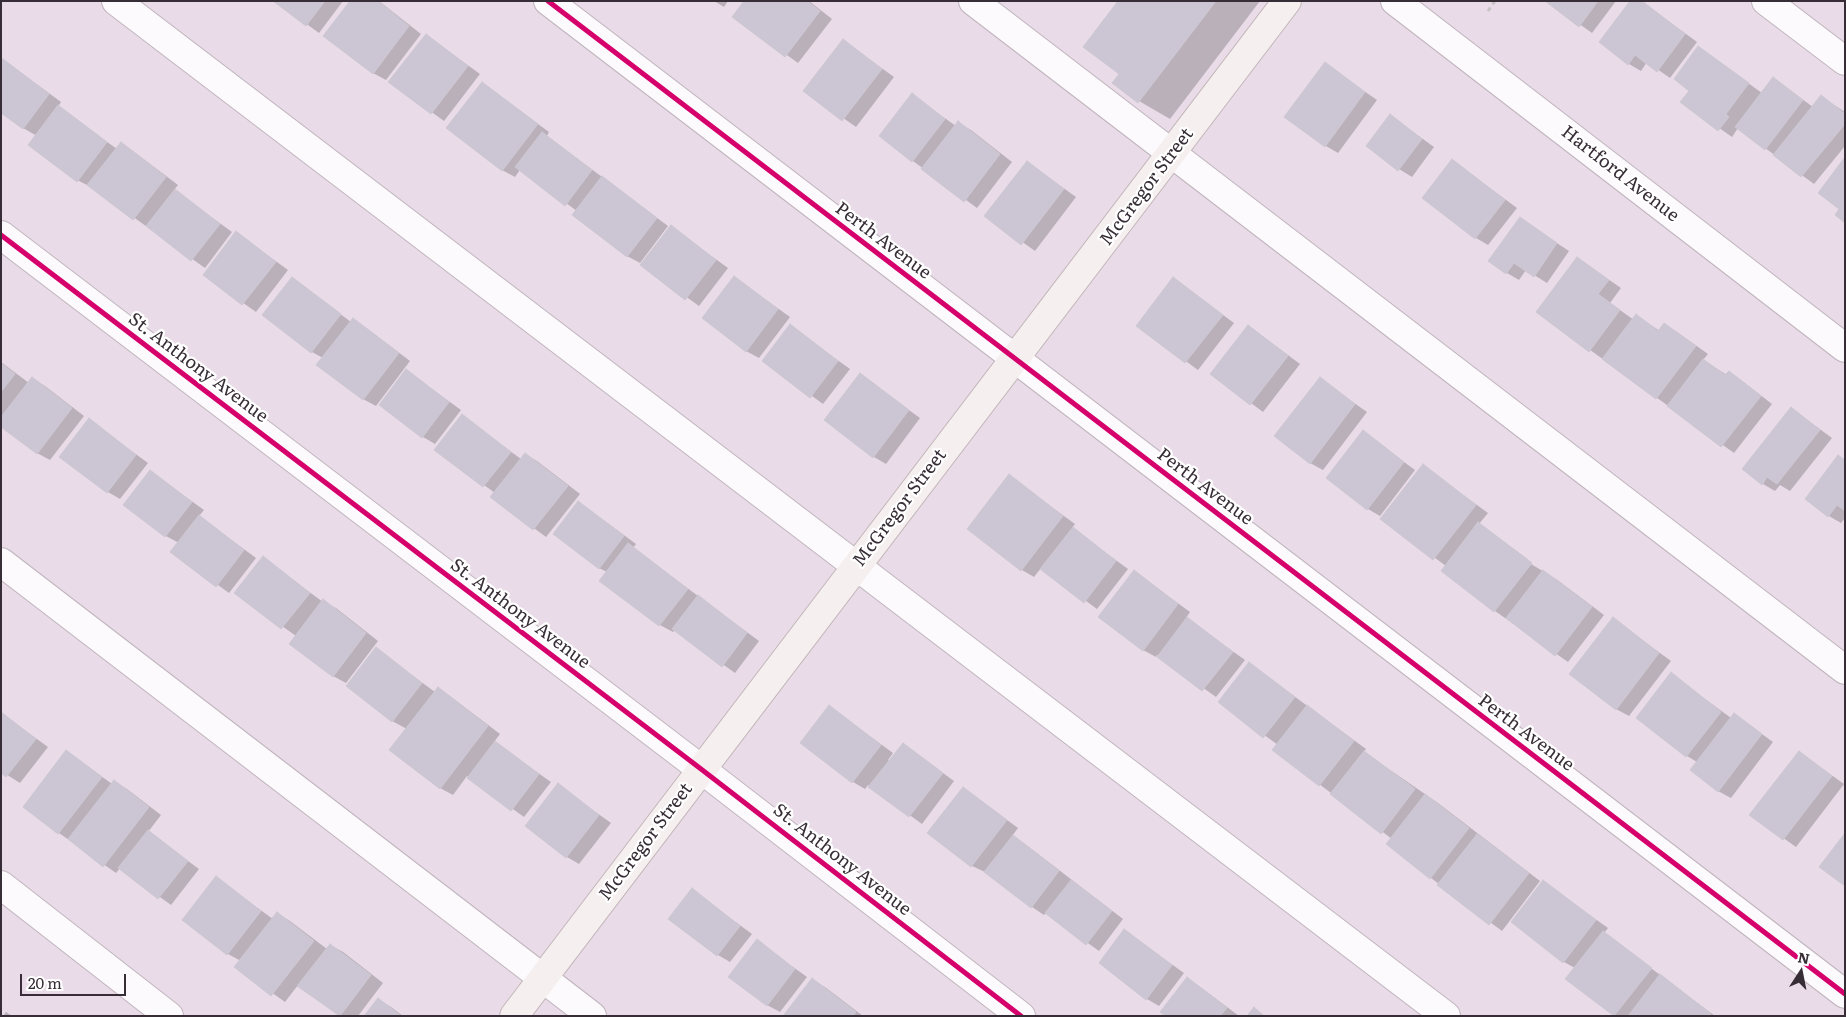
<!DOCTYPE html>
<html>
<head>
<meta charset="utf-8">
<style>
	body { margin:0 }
	#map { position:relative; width:1846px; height:1017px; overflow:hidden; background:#e9dce8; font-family:Literata,serif }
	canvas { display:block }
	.frame { position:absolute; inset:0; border:2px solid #372d36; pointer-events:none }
	.north { position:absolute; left:1776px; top:947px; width:50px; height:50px; -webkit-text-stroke:4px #fff; paint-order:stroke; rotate:11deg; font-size:14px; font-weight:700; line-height:20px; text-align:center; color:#372d36 }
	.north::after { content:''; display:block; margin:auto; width:18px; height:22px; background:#372d36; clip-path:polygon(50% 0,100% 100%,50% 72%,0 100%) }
	.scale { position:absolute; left:20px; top:974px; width:106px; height:22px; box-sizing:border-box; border:2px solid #372d36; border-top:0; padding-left:6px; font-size:15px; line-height:18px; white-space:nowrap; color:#372d36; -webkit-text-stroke:4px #fff; paint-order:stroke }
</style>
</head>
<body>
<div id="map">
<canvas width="1846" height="1017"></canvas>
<div class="frame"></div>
<div class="north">N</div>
<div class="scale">20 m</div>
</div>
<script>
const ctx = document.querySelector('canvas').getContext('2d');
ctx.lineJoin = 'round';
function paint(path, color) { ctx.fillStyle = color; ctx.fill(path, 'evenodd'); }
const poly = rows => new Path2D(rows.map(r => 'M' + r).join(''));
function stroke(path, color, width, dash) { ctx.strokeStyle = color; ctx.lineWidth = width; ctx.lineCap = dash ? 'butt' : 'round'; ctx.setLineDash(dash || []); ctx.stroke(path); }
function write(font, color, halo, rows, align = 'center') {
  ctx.font = font + ' Literata,serif'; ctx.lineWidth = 4.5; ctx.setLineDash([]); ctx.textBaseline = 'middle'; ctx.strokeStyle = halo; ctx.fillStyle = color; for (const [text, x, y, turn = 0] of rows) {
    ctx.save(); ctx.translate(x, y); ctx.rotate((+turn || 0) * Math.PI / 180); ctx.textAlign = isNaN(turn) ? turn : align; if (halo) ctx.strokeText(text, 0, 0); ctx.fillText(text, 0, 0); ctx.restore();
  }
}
const shadow = poly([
	[275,1,343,1,319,33],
	[351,1,379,1,421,34,386,80,373,73],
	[714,1,728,1,724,7],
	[746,1,809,1,832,19,798,63,734,17],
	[1119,1,1260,1,1170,119,1139,101],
	[1547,1,1616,1,1592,33],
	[1641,1,1697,42,1670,78,1647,62,1641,71,1629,64],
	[426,35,480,74,444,121,390,82],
	[844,41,894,77,856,127,805,91],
	[1699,48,1762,93,1773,78,1813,107,1822,97,1845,112,1845,146,1814,184,1738,128,1732,137,1682,102,1691,91],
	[4,60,61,102,58,107,117,149,121,144,133,151,178,185,174,190,232,232,205,268,91,187,77,180,37,136,23,128],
	[1325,64,1377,100,1338,153,1326,146],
	[482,83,549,132,547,136,668,226,640,263,627,256,577,211,520,170,515,177,502,170],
	[912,95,956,126,958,123,971,130,1012,162,977,208,913,161],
	[1391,116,1434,147,1412,177,1399,169],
	[1452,160,1517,208,1488,245,1476,238],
	[1027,162,1076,197,1035,251,986,216],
	[1520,219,1569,251,1547,283,1526,270,1519,280,1507,273],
	[671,227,728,268,699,306,642,265],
	[237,233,288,270,256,312,204,275],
	[1577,258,1621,288,1610,303,1634,320,1637,316,1660,331,1665,325,1677,332,1708,354,1703,360,1727,375,1729,372,1741,380,1772,404,1734,453,1537,312],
	[734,277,790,317,759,358,746,351],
	[292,278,351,322,353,320,365,327,410,361,376,406,363,399,323,358,312,352],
	[1174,279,1234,323,1198,370,1138,326],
	[790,326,850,369,823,404,764,361],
	[1249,326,1300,364,1263,412,1212,374],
	[1,362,29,383,32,378,45,386,84,416,50,460,37,453,1,414],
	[407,371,461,410,435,444,423,437],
	[860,375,920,418,886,464,874,457],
	[1320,379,1367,412,1323,470,1310,463],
	[1791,408,1832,438,1790,491,1780,485,1775,491,1763,484],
	[462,416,521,459,525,454,537,461,580,494,546,537,492,497,495,493,436,450],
	[89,420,148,463,120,499,108,492],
	[1363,432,1415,470,1380,516,1368,509],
	[1845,460,1845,518,1841,523,1829,516],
	[1423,466,1488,513,1479,524,1529,560,1527,559,1526,561,1556,579,1604,615,1568,662,1495,611,1442,571,1446,566,1382,519],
	[151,472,204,510,199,516,256,558,229,593,172,552,179,543,166,536],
	[1009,476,1075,524,1072,528,1128,569,1097,609,1041,568,1034,577,1022,570],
	[579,502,636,544,633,548,759,641,735,673,675,630,673,632,660,625,601,580,607,572,599,568],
	[263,558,323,602,336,608,378,641,346,683,333,676,296,636,236,593],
	[1135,572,1190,612,1186,618,1245,660,1216,697,1157,655,1156,657,1143,650],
	[1613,619,1671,661,1629,716,1616,709],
	[376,649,435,692,438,689,450,696,500,734,494,742,551,782,524,817,467,776,453,795,440,788,407,729,392,721],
	[1249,663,1366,749,1364,752,1438,803,1540,881,1502,931,1431,878,1392,839,1274,750,1278,745,1219,702],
	[1671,674,1731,718,1734,714,1773,742,1731,798,1718,791,1697,762,1687,756],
	[830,707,893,753,888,760,890,761,903,744,954,781,922,824,868,785,865,789,853,782,802,743],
	[1,713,48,747,20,783,1,771],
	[67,751,112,784,114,781,127,789,161,815,148,832,199,869,171,905,120,868,116,873,59,833],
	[1799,752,1844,784,1796,847,1751,815],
	[558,785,611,823,579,864,567,857],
	[963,788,1018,828,1012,836,1025,844,1123,919,1099,951,1046,913,1044,915,1032,907,985,872,972,866],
	[216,878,273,919,277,913,290,921,327,949,330,945,343,952,383,983,358,1016,339,1016,298,985,285,1002,236,967,241,961,228,954],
	[1543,882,1608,928,1604,933,1715,1016,1615,1016,1567,979,1575,968,1564,962],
	[692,890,752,934,730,962,718,955],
	[1125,931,1184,973,1159,1006,1147,999],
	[757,941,807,977,780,1012,767,1005],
	[1187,979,1199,986,1239,1016,1167,1016],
	[812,980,825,987,863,1016,785,1016],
	[378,999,391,1007,403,1016,366,1016],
	[6,1012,12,1016,3,1016]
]);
const building = poly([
	[273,1,325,1,306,26,273,1],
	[350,1,378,1,409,26,373,74,323,36,350,1],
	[744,1,807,1,820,11,785,57,732,17,744,1],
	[1118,1,1216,1,1138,103,1112,83,1119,74,1083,47,1118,1],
	[1545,1,1598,1,1579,27,1545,1],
	[1630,1,1642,1,1685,34,1657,72,1635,55,1628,65,1599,42,1630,1],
	[426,34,468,66,431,114,388,82,426,34],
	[843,39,882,69,842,121,803,91,843,39],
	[1698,46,1749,83,1726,114,1729,117,1718,131,1680,102,1689,91,1674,79,1698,46],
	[3,59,49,94,23,129,1,113,1,61,3,59],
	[1325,62,1365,92,1325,147,1284,117,1325,62],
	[1773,77,1803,100,1765,150,1735,127,1773,77],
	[482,82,538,124,502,171,446,128,482,82],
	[912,93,945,119,912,162,879,136,912,93],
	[1821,95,1845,114,1845,124,1801,177,1773,155,1821,95],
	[58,105,107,142,77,182,28,145,58,105],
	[1390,114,1422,139,1398,171,1366,146,1390,114],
	[958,121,1000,154,964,202,921,169,958,121],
	[542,132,592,170,565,206,515,167,542,132],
	[121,142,166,177,133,220,87,185,121,142],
	[1845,157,1845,223,1835,215,1839,209,1818,193,1845,157],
	[1452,159,1505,200,1475,239,1422,198,1452,159],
	[1027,161,1064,189,1021,245,984,216,1027,161],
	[602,176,657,218,627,257,572,215,602,176],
	[175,189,220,224,191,261,146,226,175,189],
	[1520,217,1557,243,1534,277,1514,263,1506,274,1488,261,1520,217],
	[671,225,716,260,685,300,640,265,671,225],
	[236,231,276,262,242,305,203,275,236,231],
	[1577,257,1609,280,1598,294,1620,310,1589,352,1536,312,1577,257],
	[734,276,778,309,746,352,702,318,734,276],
	[292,277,341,314,311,353,262,315,292,277],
	[1173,277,1223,315,1185,363,1136,326,1173,277],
	[1636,314,1658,331,1664,323,1696,346,1656,399,1602,359,1636,314],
	[353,318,399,353,363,400,316,365,353,318],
	[790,324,838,361,810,398,762,361,790,324],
	[1248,325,1288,356,1250,405,1210,374,1248,325],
	[1703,359,1725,375,1729,371,1761,396,1721,447,1667,406,1703,359],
	[1,363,15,374,1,392,1,363],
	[406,369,449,402,422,438,379,405,406,369],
	[860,373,909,410,873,458,824,420,860,373],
	[32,377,72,408,37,454,1,427,1,417,32,377],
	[1320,377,1355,404,1310,464,1274,436,1320,377],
	[1791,407,1820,430,1777,484,1767,477,1762,485,1742,469,1791,407],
	[462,414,511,452,483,487,434,450,462,414],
	[89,418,136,455,107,493,59,457,89,418],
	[1363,430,1404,462,1367,510,1326,478,1363,430],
	[525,453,568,486,533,530,490,497,525,453],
	[1838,455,1845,460,1845,511,1837,505,1828,517,1805,499,1838,455],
	[1423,464,1476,505,1433,560,1380,519,1423,464],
	[150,470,192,502,165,537,123,505,150,470],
	[1009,474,1063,516,1021,571,967,529,1009,474],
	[578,501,624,536,599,569,553,534,578,501],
	[199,515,244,550,216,587,170,552,199,515],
	[1478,522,1532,563,1494,612,1441,571,1478,522],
	[1073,527,1116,561,1084,603,1040,569,1073,527],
	[628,543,688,589,659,626,599,581,628,543],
	[263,556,310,593,281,629,234,593,263,556],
	[1134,570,1178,604,1143,651,1098,617,1134,570],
	[1543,570,1592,607,1555,656,1506,618,1543,570],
	[698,595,747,633,722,667,672,629,698,595],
	[323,599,366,633,333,677,289,644,323,599],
	[1187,617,1233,652,1202,691,1157,657,1187,617],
	[1613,617,1659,653,1616,710,1569,674,1613,617],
	[376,647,422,683,392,722,346,686,376,647],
	[1249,662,1295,697,1263,738,1218,702,1249,662],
	[1671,672,1721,712,1686,757,1636,718,1671,672],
	[438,687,488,726,440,789,389,750,438,687],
	[829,705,881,745,852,783,800,743,829,705],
	[1307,705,1354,741,1319,786,1272,750,1307,705],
	[1,712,36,739,6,777,1,773,1,712],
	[1734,713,1762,734,1718,792,1690,770,1734,713],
	[495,741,539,774,511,811,467,778,495,741],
	[903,743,943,773,909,817,868,787,903,743],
	[66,750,102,777,58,834,23,807,66,750],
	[1364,751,1415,789,1381,834,1330,794,1364,751],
	[1799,751,1832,776,1783,840,1749,815,1799,751],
	[114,780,149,807,103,867,68,839,114,780],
	[558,783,599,815,566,858,525,826,558,783],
	[963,787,1007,820,971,867,927,833,963,787],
	[1425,794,1469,828,1430,879,1386,844,1425,794],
	[148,830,188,861,158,899,118,868,148,830],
	[1845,833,1845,886,1819,867,1845,833],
	[1477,834,1529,873,1489,925,1437,885,1477,834],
	[1013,835,1059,871,1031,908,984,872,1013,835],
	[216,876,261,911,227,955,182,920,216,876],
	[1071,880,1112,911,1086,945,1045,913,1071,880],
	[1543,880,1596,920,1563,963,1511,922,1543,880],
	[692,888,740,926,717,956,668,919,692,888],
	[277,912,314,941,271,996,234,967,277,912],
	[1124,929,1172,965,1146,1000,1099,963,1124,929],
	[1603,931,1652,968,1614,1016,1565,979,1603,931],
	[757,939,795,969,767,1006,728,977,757,939],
	[330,944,371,975,340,1016,297,986,330,944],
	[1660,974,1711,1014,1710,1016,1628,1016,1660,974],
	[1187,977,1227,1008,1220,1016,1165,1016,1160,1012,1187,977],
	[812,978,856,1012,853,1016,783,1016,812,978],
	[378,998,401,1016,364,1016,378,998],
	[1254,1007,1264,1016,1247,1016,1254,1007]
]);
const path = poly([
	[1488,11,1495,1]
]);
const minor = poly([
	[116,1,1446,1016],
	[548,1,1845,994],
	[973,1,1845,670],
	[1395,1,1845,348],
	[1766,1,1845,61],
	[1,235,701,769,1021,1016],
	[1,562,592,1016],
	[1,885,169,1016]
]);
const major = poly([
	[514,1016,1287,1]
]);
const cycleway = poly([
	[548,1,1845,994],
	[1,235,701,769,1021,1016]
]);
const streetNames = [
	["Hartford Avenue",1620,174,38],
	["McGregor Street",1147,187,-53],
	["Perth Avenue",883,241,37],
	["St. Anthony Avenue",198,368,37],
	["Perth Avenue",1205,487,37],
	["McGregor Street",900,508,-53],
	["St. Anthony Avenue",520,614,37],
	["Perth Avenue",1526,733,37],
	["McGregor Street",646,842,-53],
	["St. Anthony Avenue",842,860,38]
];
paint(shadow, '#0003');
paint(building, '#ccc6d4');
stroke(building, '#ccc7d1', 1);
stroke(minor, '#c0b5be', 30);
stroke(major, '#c2b5b8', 30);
stroke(path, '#c7c3c7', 3, [4, 4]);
stroke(minor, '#fcfafc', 28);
stroke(major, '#f5efef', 28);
stroke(cycleway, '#d6006c', 5);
write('18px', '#372d36', '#fff', streetNames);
</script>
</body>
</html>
